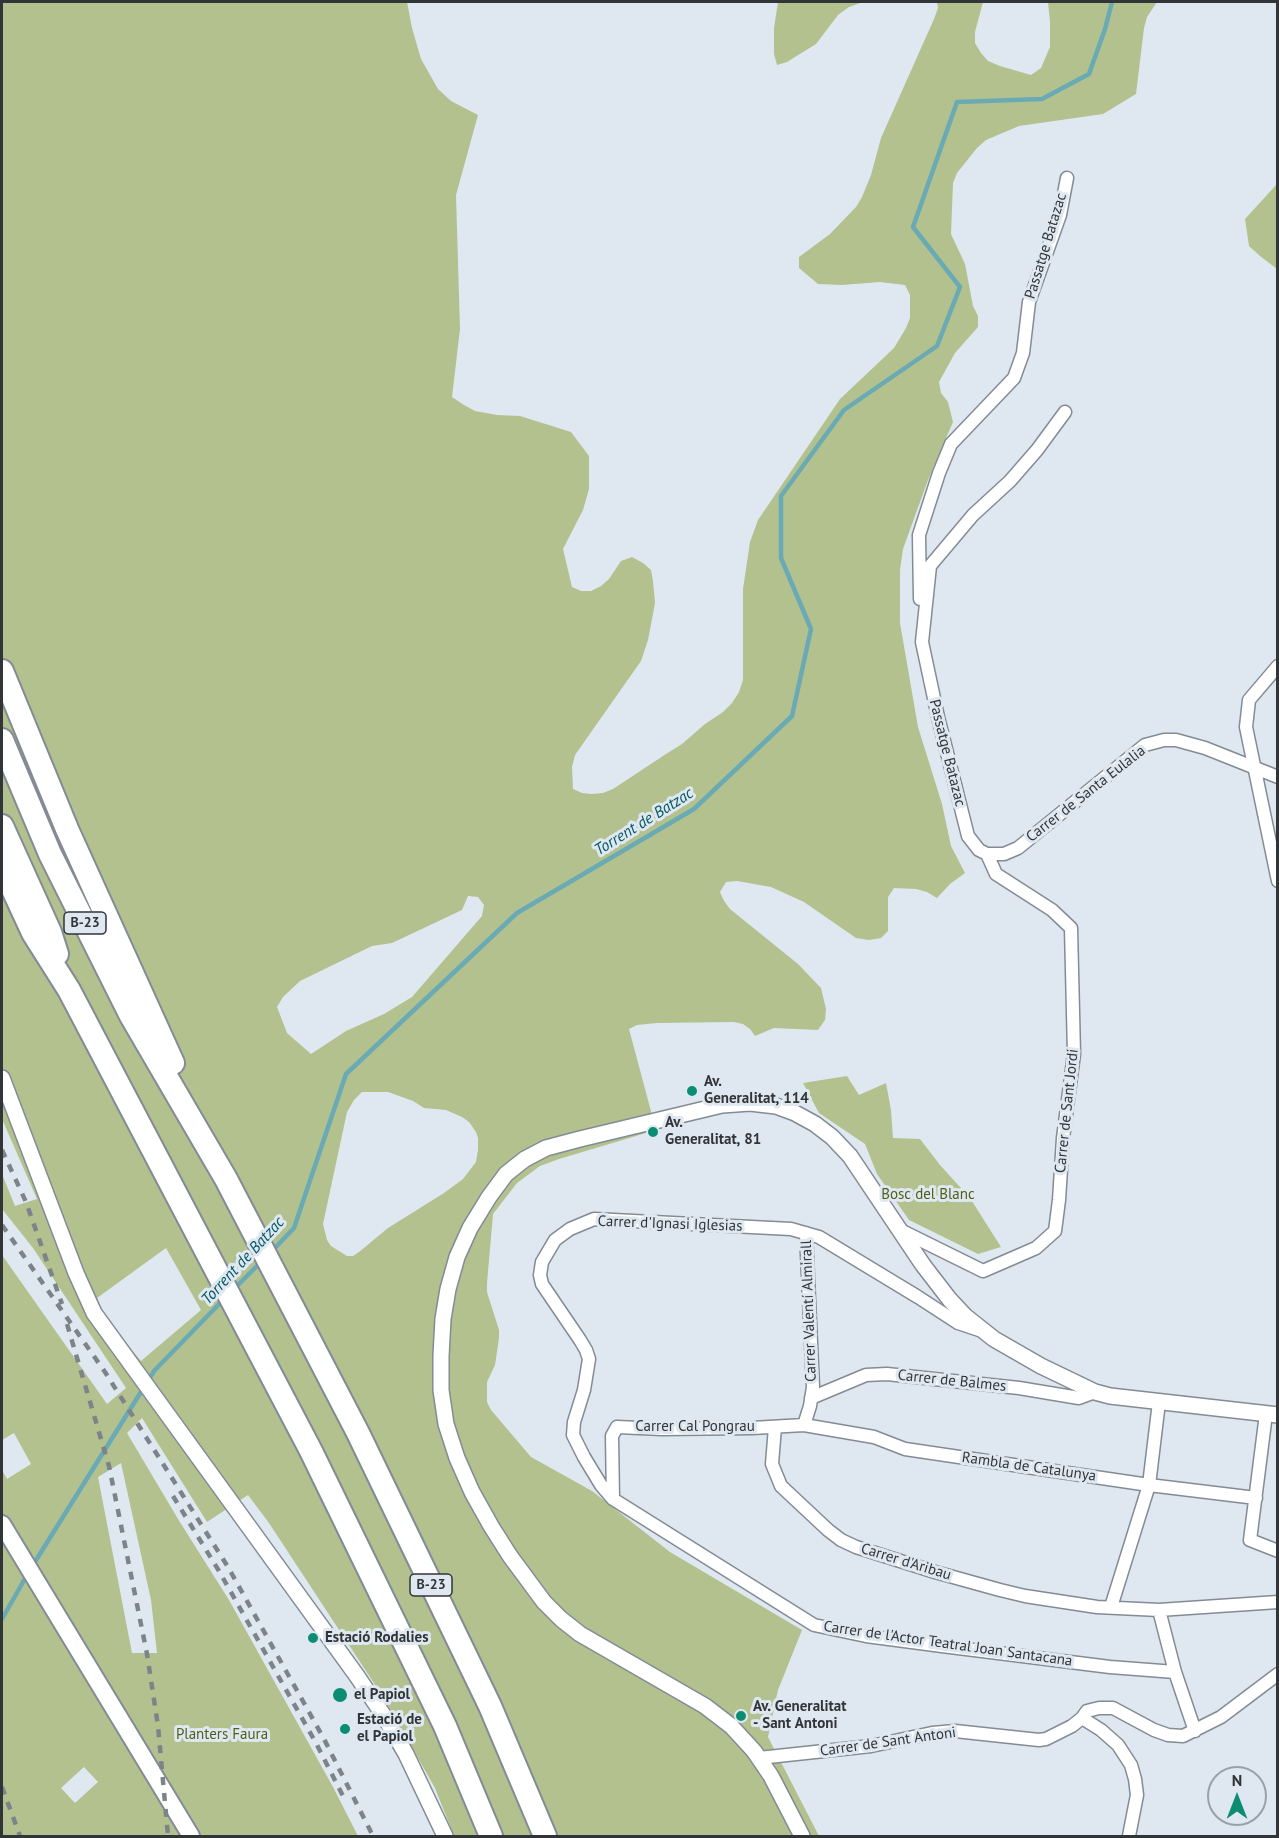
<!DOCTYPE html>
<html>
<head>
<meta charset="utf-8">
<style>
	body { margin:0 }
	#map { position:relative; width:1279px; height:1838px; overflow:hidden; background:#dfe8f1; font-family:"PT Sans",sans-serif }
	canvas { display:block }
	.frame { position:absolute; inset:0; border:3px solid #313538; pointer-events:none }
	.north { position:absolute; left:1207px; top:1766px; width:60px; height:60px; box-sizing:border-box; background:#dfe8f1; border:2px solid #99a0a7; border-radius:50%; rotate:0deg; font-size:16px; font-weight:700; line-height:24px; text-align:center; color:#313538 }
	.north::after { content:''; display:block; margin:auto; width:21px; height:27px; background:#0b8d73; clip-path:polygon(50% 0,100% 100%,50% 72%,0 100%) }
</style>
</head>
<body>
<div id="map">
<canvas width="1279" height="1838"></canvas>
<div class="frame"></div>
<div class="north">N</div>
</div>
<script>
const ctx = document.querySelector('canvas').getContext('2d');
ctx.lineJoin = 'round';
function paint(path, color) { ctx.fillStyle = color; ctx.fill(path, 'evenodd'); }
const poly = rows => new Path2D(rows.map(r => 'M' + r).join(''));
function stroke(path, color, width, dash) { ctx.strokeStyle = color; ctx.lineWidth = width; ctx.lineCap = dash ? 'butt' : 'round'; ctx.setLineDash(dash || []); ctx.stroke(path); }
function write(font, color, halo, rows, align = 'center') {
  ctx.font = font + ' "PT Sans",sans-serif'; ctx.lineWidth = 6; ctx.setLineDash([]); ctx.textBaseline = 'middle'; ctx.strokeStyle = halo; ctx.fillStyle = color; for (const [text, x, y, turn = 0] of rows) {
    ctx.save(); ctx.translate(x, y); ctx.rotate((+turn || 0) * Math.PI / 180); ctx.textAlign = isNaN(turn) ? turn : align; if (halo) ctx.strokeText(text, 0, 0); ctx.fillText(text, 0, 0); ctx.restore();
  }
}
const green = poly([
	[2,2,407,2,412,28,421,59,438,89,451,101,478,115,456,195,460,329,452,397,464,405,475,411,497,415,520,416,571,432,589,456,589,489,583,510,563,549,572,587,581,591,591,591,601,586,609,579,621,561,632,557,643,563,651,570,653,581,655,603,648,640,641,661,575,755,572,767,573,789,582,793,592,794,603,793,613,789,666,754,682,744,705,724,723,712,732,703,739,692,743,680,743,589,750,542,758,520,840,399,894,348,906,328,910,318,910,295,905,285,880,282,842,285,818,284,799,268,799,257,830,234,856,207,862,197,871,175,881,138,934,19,938,8,937,2,983,2,975,32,975,43,981,53,988,61,1000,66,1031,75,1041,68,1050,47,1050,22,1048,2,1157,2,1147,17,1144,28,1136,94,1103,114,1019,126,986,140,977,148,957,173,953,183,951,234,965,264,973,306,978,316,978,327,955,353,939,382,941,393,948,402,953,422,928,480,903,549,900,570,900,623,918,727,942,804,951,846,965,873,950,884,937,898,927,892,916,889,894,888,888,897,888,931,881,938,869,940,856,938,804,902,771,887,737,881,726,882,720,892,724,901,730,909,798,964,821,988,826,1009,825,1020,818,1030,774,1028,755,1036,750,1029,743,1024,734,1022,657,1023,637,1025,629,1029,656,1130,559,1159,540,1166,517,1183,493,1214,487,1283,487,1292,499,1330,499,1338,495,1365,487,1382,487,1402,491,1410,531,1457,592,1491,670,1552,802,1630,778,1690,768,1737,819,1836,454,1836,435,1788,385,1700,269,1523,248,1495,207,1522,142,1418,127,1433,178,1519,229,1600,333,1787,358,1836,2,1836,2,1470,7,1479,31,1464,14,1433,2,1440,2,1255,107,1404,126,1388,33,1248,2,1209,2,1174,15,1206,37,1199,2,1119],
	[468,896,478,897,484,905,482,916,412,997,384,1014,346,1031,311,1054,287,1033,277,1007,283,997,300,981,372,946,392,943,462,910],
	[362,1092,388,1092,413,1101,424,1108,446,1110,462,1117,469,1122,476,1132,478,1138,478,1150,476,1162,463,1179,444,1193,388,1228,359,1252,353,1256,347,1256,331,1246,327,1240,323,1224,347,1112,354,1100],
	[166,1248,201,1310,141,1361,104,1318,97,1298],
	[121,1463,151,1600,157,1653,132,1653,98,1477],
	[84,1767,98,1782,75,1803,61,1788],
	[778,2,863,2,849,7,838,15,816,44,787,62,777,65,774,54,774,28],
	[1277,184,1277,269,1260,256,1249,246,1245,219],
	[847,1076,859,1095,886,1083,891,1110,893,1138,920,1139,940,1165,970,1198,1001,1247,978,1254,909,1220,877,1174,865,1144,819,1113,803,1083]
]);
const stream = poly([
	[271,1252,294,1228,346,1074,517,913,694,809,792,716,811,629,781,558,781,496,844,410,937,346,960,287,913,227,957,102,1042,99,1089,74,1105,29,1112,2],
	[233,1290,261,1262],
	[33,1565,154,1371,223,1300],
	[2,1619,27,1575]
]);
const minor = poly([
	[1065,412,1037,450,1010,481,973,515,930,566,922,642,938,717,968,836,979,850,987,854,1004,854,1018,848,1145,745,1164,740,1176,740,1205,748,1278,777],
	[920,599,919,535,939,473,951,444,1014,378,1023,353,1029,302,1060,215,1067,178],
	[1278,666,1249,700,1246,727,1278,881],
	[900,1230,983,1271,1036,1248,1055,1231,1059,1200,1063,1138,1074,1054,1071,928,1052,910,996,874,987,854],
	[979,1330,958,1323,918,1297,819,1237,791,1229,594,1219,570,1229,555,1240,542,1262,540,1275,542,1284,580,1340,586,1350,589,1359,584,1390,574,1422,573,1435,584,1457,601,1485,613,1499,814,1625,866,1636,942,1646,1110,1667,1175,1672],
	[811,1398,866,1375,887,1374,1019,1388,1079,1398,1095,1392],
	[1266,1414,1250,1540,1278,1551],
	[804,1425,810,1406,813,1387,806,1233],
	[775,1427,772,1464,781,1486,828,1530,841,1540,856,1547,935,1572,1000,1590,1025,1596,1097,1607,1159,1610,1278,1602],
	[613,1499,612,1436,617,1427,662,1429,752,1428,804,1425,874,1437,905,1449,1149,1485,1256,1498],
	[1111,1607,1149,1485,1159,1402],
	[1159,1610,1175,1672,1195,1731],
	[1082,1718,1101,1730,1118,1745,1131,1765,1135,1779,1137,1795,1129,1836],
	[759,1758,871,1746,932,1733,955,1731,1039,1740,1046,1739,1072,1726,1082,1718,1087,1711,1099,1708,1113,1708,1154,1730,1168,1735,1183,1736,1221,1717,1278,1674]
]);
const tertiary = poly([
	[2,1078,76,1273,94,1313,357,1676,384,1716,406,1754,445,1836],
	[802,1836,771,1776,754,1751,731,1726,705,1706,580,1634,561,1619,544,1602,510,1556,491,1526,472,1492,457,1458,446,1424,441,1390,441,1356,443,1319,448,1289,457,1257,470,1228,489,1197,506,1174,525,1159,546,1148,580,1139,722,1105,750,1103,776,1106,795,1113,815,1124,832,1137,850,1156,923,1265,950,1300,965,1316,994,1339,1041,1366,1095,1392,1110,1396,1278,1415]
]);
const secondary = poly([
	[2,1524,191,1836]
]);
const motorway = poly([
	[2,671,67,829,173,1063],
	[2,740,50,854,131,1016,226,1179,358,1433,490,1706,545,1836],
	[2,826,50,932,57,954],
	[2,866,33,933,69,990,311,1451,445,1726,491,1836]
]);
const rail = poly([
	[2,1150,26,1202,62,1304],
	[2,1225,105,1372,228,1567,324,1739,373,1836],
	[67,1324,109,1466,147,1654,158,1726,168,1836],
	[173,1496,219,1571,316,1743,343,1796],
	[2,1787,20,1836]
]);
const markers = [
	[692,1091,6,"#0b8d73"],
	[653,1132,6,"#0b8d73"],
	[313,1638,6,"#0b8d73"],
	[340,1695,8,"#0b8d73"],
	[741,1716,6,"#0b8d73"],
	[345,1729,6,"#0b8d73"]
];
const shields = [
	[85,923,42],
	[431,1585,42]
];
const shieldNames = [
	["B-23",85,923],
	["B-23",431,1585]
];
const streetNames = [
	["Passatge Batazac",1046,246,-73],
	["Passatge Batazac",947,753,76],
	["Carrer de Santa Eulalia",1086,794,-38],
	["Carrer de Sant Jordi",1067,1111,-84],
	["Carrer d'Ignasi Iglesias",670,1224,2],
	["Carrer Valentí Almirall",809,1311,-92],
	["Carrer de Balmes",952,1381,6],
	["Carrer Cal Pongrau",695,1427],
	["Rambla de Catalunya",1029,1467,8],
	["Carrer d'Aribau",906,1562,17],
	["Carrer de l'Actor Teatral Joan Santacana",948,1644,8],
	["Carrer de Sant Antoni",888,1742,-8]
];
const poiNames = [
	["Av.",704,1082],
	["Generalitat, 114",704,1099],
	["Av.",665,1123],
	["Generalitat, 81",665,1140],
	["Estació Rodalies",325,1638],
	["el Papiol",354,1695],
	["Av. Generalitat",753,1707],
	["- Sant Antoni",753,1724],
	["Estació de",357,1720],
	["el Papiol",357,1737]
];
const parkNames = [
	["Bosc del Blanc",928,1195],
	["Planters Faura",222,1735]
];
const waterNames = [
	["Torrent de Batzac",644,822,-32],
	["Torrent de Batzac",243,1261,-47]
];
paint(green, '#b2c18e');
stroke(stream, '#69aab5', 4.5);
stroke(minor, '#838b94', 15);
stroke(tertiary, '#838b94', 18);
stroke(secondary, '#838b94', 20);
stroke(motorway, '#838b94', 26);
stroke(minor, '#fff', 12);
stroke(tertiary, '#fff', 15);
stroke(secondary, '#fff', 16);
stroke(motorway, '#fff', 22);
stroke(rail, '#7d8489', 4.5, [8, 8]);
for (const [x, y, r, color] of markers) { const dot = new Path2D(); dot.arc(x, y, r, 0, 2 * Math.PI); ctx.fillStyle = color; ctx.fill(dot); stroke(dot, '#dfe8f1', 2); }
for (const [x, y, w] of shields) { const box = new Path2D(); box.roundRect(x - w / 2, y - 11, w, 22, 4.5); ctx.fillStyle = '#dfe8f1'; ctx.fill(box); stroke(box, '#313538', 1.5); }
write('bold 14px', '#313538', null, shieldNames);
write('15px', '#313538', '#dfe8f1', streetNames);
write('bold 15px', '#313538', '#dfe8f1', poiNames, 'left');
write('15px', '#4e5f19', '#dfe8f1', parkNames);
write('italic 16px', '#045863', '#dfe8f1', waterNames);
</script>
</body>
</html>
